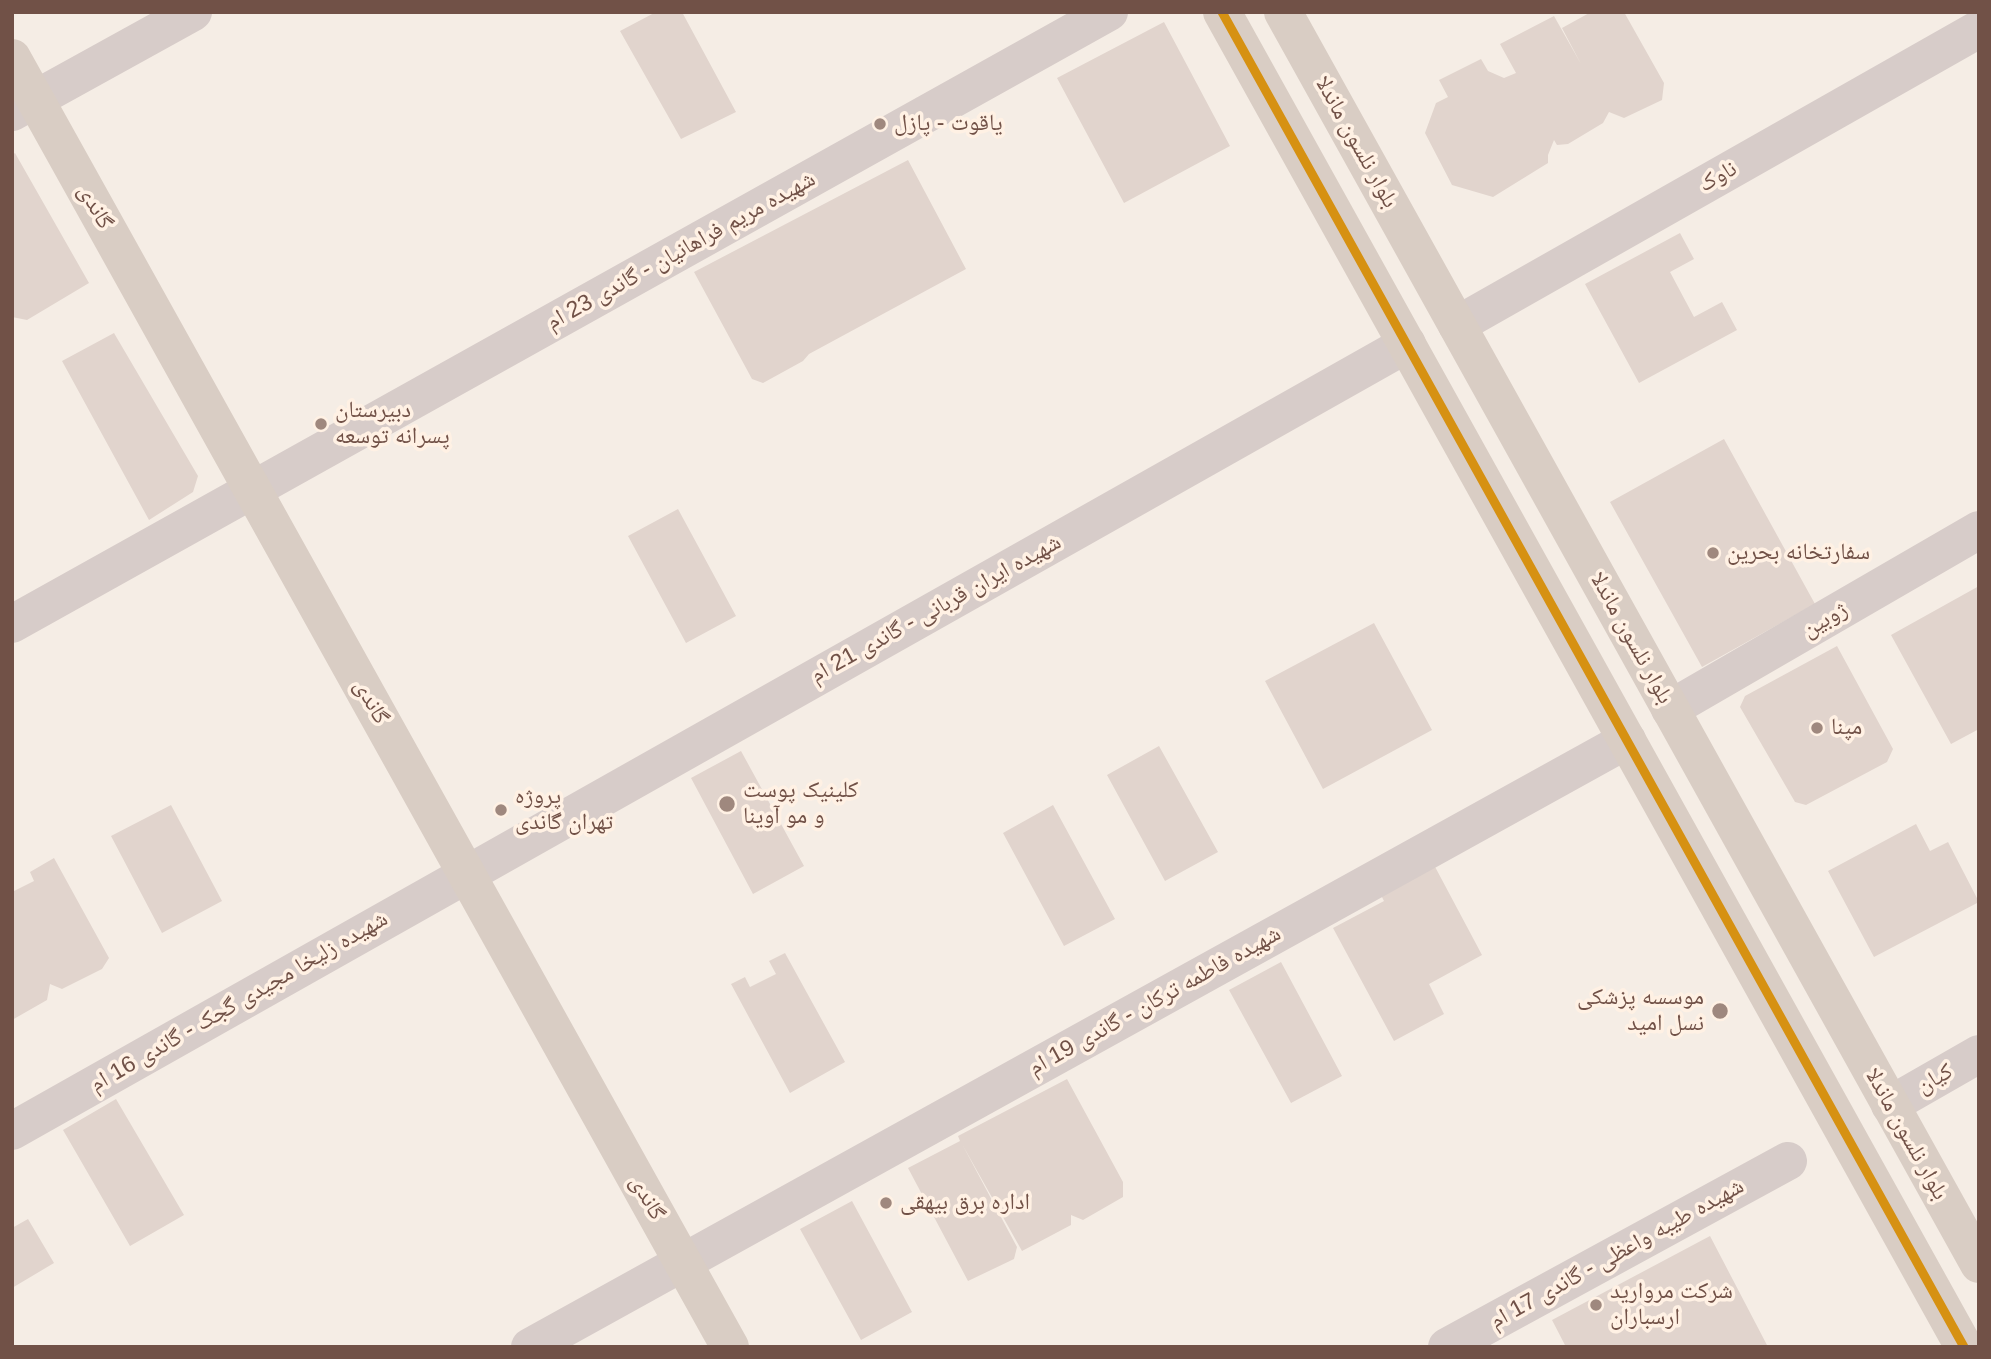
<!DOCTYPE html>
<html>
<head>
<meta charset="utf-8">
<style>
	body { margin:0 }
	#map { position:relative; width:1991px; height:1359px; overflow:hidden; background:#f5ede5; font-family:Arial,sans-serif }
	canvas { display:block }
	.frame { position:absolute; inset:0; border:14px solid #715147; pointer-events:none }
</style>
</head>
<body>
<div id="map">
<canvas width="1991" height="1359"></canvas>
<div class="frame"></div>
</div>
<script>
const ctx = document.querySelector('canvas').getContext('2d');
ctx.lineJoin = 'round';
function paint(path, color) { ctx.fillStyle = color; ctx.fill(path, 'evenodd'); }
const poly = rows => new Path2D(rows.map(r => 'M' + r).join(''));
function stroke(path, color, width, dash) { ctx.strokeStyle = color; ctx.lineWidth = width; ctx.lineCap = dash ? 'butt' : 'round'; ctx.setLineDash(dash || []); ctx.stroke(path); }
function write(font, color, halo, rows, align = 'center') {
  ctx.font = font + ' Arial,"Noto Naskh Arabic",sans-serif'; ctx.lineWidth = 7; ctx.setLineDash([]); ctx.textBaseline = 'middle'; ctx.strokeStyle = halo; ctx.fillStyle = color; for (const [text, x, y, turn = 0] of rows) {
    ctx.save(); ctx.translate(x, y); ctx.rotate((+turn || 0) * Math.PI / 180); ctx.textAlign = isNaN(turn) ? turn : align; if (halo) ctx.strokeText(text, 0, 0); ctx.fillText(text, 0, 0); ctx.restore();
  }
}
const building = poly([
	[656,12,682,12,736,112,681,139,620,31],
	[1591,12,1624,12,1664,83,1662,100,1624,118,1609,112,1603,123,1568,144,1557,145,1554,140,1548,155,1548,163,1493,197,1452,185,1425,133,1436,103,1448,97,1439,80,1481,59,1488,71,1504,78,1516,73,1500,44,1554,16,1581,64,1562,28],
	[1164,22,1230,146,1124,203,1057,78],
	[15,153,89,283,27,320,12,317,12,155],
	[908,160,966,269,809,354,803,361,763,383,752,379,694,272],
	[1680,233,1694,259,1670,272,1694,317,1722,302,1737,330,1639,383,1585,284],
	[114,333,198,476,193,492,149,520,62,361],
	[1724,439,1815,604,1702,667,1610,502],
	[678,509,736,616,686,643,628,536],
	[1979,586,1979,729,1951,744,1891,635],
	[1374,623,1432,730,1323,789,1265,681],
	[1837,646,1893,749,1887,762,1806,805,1795,802,1740,707,1745,696],
	[1159,746,1218,852,1165,881,1107,775],
	[741,751,804,866,753,894,691,778],
	[171,805,222,901,162,933,111,836],
	[1053,805,1115,919,1064,946,1003,833],
	[1916,824,1930,851,1948,842,1979,902,1874,957,1828,871],
	[54,858,109,958,102,969,62,989,50,984,47,1000,12,1020,12,892,34,881,30,872],
	[1433,863,1482,955,1429,984,1444,1014,1394,1041,1333,928,1384,901,1379,891],
	[785,953,845,1062,790,1093,731,984,745,977,750,987,776,974,769,961],
	[1281,962,1342,1076,1291,1103,1229,990],
	[1067,1079,1123,1182,1123,1197,1083,1220,1071,1215,1071,1225,1022,1251,962,1144,1017,1247,1014,1259,968,1281,908,1168,960,1141,958,1136],
	[116,1099,184,1215,130,1246,63,1130],
	[852,1201,912,1312,861,1340,800,1229],
	[28,1219,54,1263,12,1288,12,1228],
	[1710,1236,1768,1347,1566,1347,1552,1320]
]);
const minor = poly([
	[12,112,193,12],
	[1457,325,1979,29],
	[12,624,1109,12],
	[1670,709,1979,530],
	[1890,1105,1979,1054],
	[12,1131,1407,344],
	[530,1347,1627,740],
	[1447,1347,1788,1161]
]);
const major = poly([
	[1222,12,1964,1347],
	[1283,12,1979,1264],
	[12,58,730,1347]
]);
const bus1 = poly([
	[1222,12,1964,1347]
]);
const markers = [
	[880,124,7,"#9f887e"],
	[321,424,7,"#9f887e"],
	[1713,553,7,"#9f887e"],
	[1817,728,7,"#9f887e"],
	[727,804,9,"#9f887e"],
	[501,810,7,"#9f887e"],
	[1720,1011,9,"#9f887e"],
	[886,1203,7,"#9f887e"],
	[1596,1305,7,"#9f887e"]
];
const poiNames = [
	["یاقوت - پازل",894,124],
	["دبیرستان",335,411],
	["پسرانه توسعه",335,437],
	["سفارتخانه بحرین",1727,553],
	["مپنا",1831,728],
	["کلینیک پوست",743,791],
	["و مو آوینا",743,817],
	["پروژه",515,797],
	["تهران گاندی",515,823],
	["موسسه پزشکی",1704,998,"right"],
	["نسل امید",1704,1024,"right"],
	["اداره برق بیهقی",900,1203],
	["شرکت مروارید",1610,1292],
	["ارسباران",1610,1318]
];
const streetNames = [
	["بلوار نلسون ماندلا",1356,142,61],
	["ناوک",1718,177,-30],
	["گاندی",95,207,61],
	["شهیده مریم فراهانیان - گاندی 23 ام",681,251,-29],
	["شهیده ایران قربانی - گاندی 21 ام",936,609,-29],
	["ژوبین",1825,620,-30],
	["بلوار نلسون ماندلا",1631,638,61],
	["گاندی",371,702,61],
	["شهیده فاطمه ترکان - گاندی 19 ام",1155,1001,-29],
	["شهیده زلیخا مجیدی گجک - گاندی 16 ام",239,1002,-30],
	["کیان",1935,1079,-30],
	["بلوار نلسون ماندلا",1906,1134,61],
	["گاندی",647,1198,61],
	["شهیده طیبه واعظی - گاندی 17 ام",1617,1254,-29]
];
paint(building, '#e1d4cd');
stroke(minor, '#d7ccc9', 38);
stroke(major, '#d9cdc4', 38);
stroke(bus1, '#d69112', 9);
for (const [x, y, r, color] of markers) { const dot = new Path2D(); dot.arc(x, y, r, 0, 2 * Math.PI); ctx.fillStyle = color; ctx.fill(dot); stroke(dot, '#fff1e4', 2.5); }
write('23px', '#715147', '#fff1e4', poiNames, 'left');
write('23px', '#715147', '#fff1e4', streetNames);
</script>
</body>
</html>
